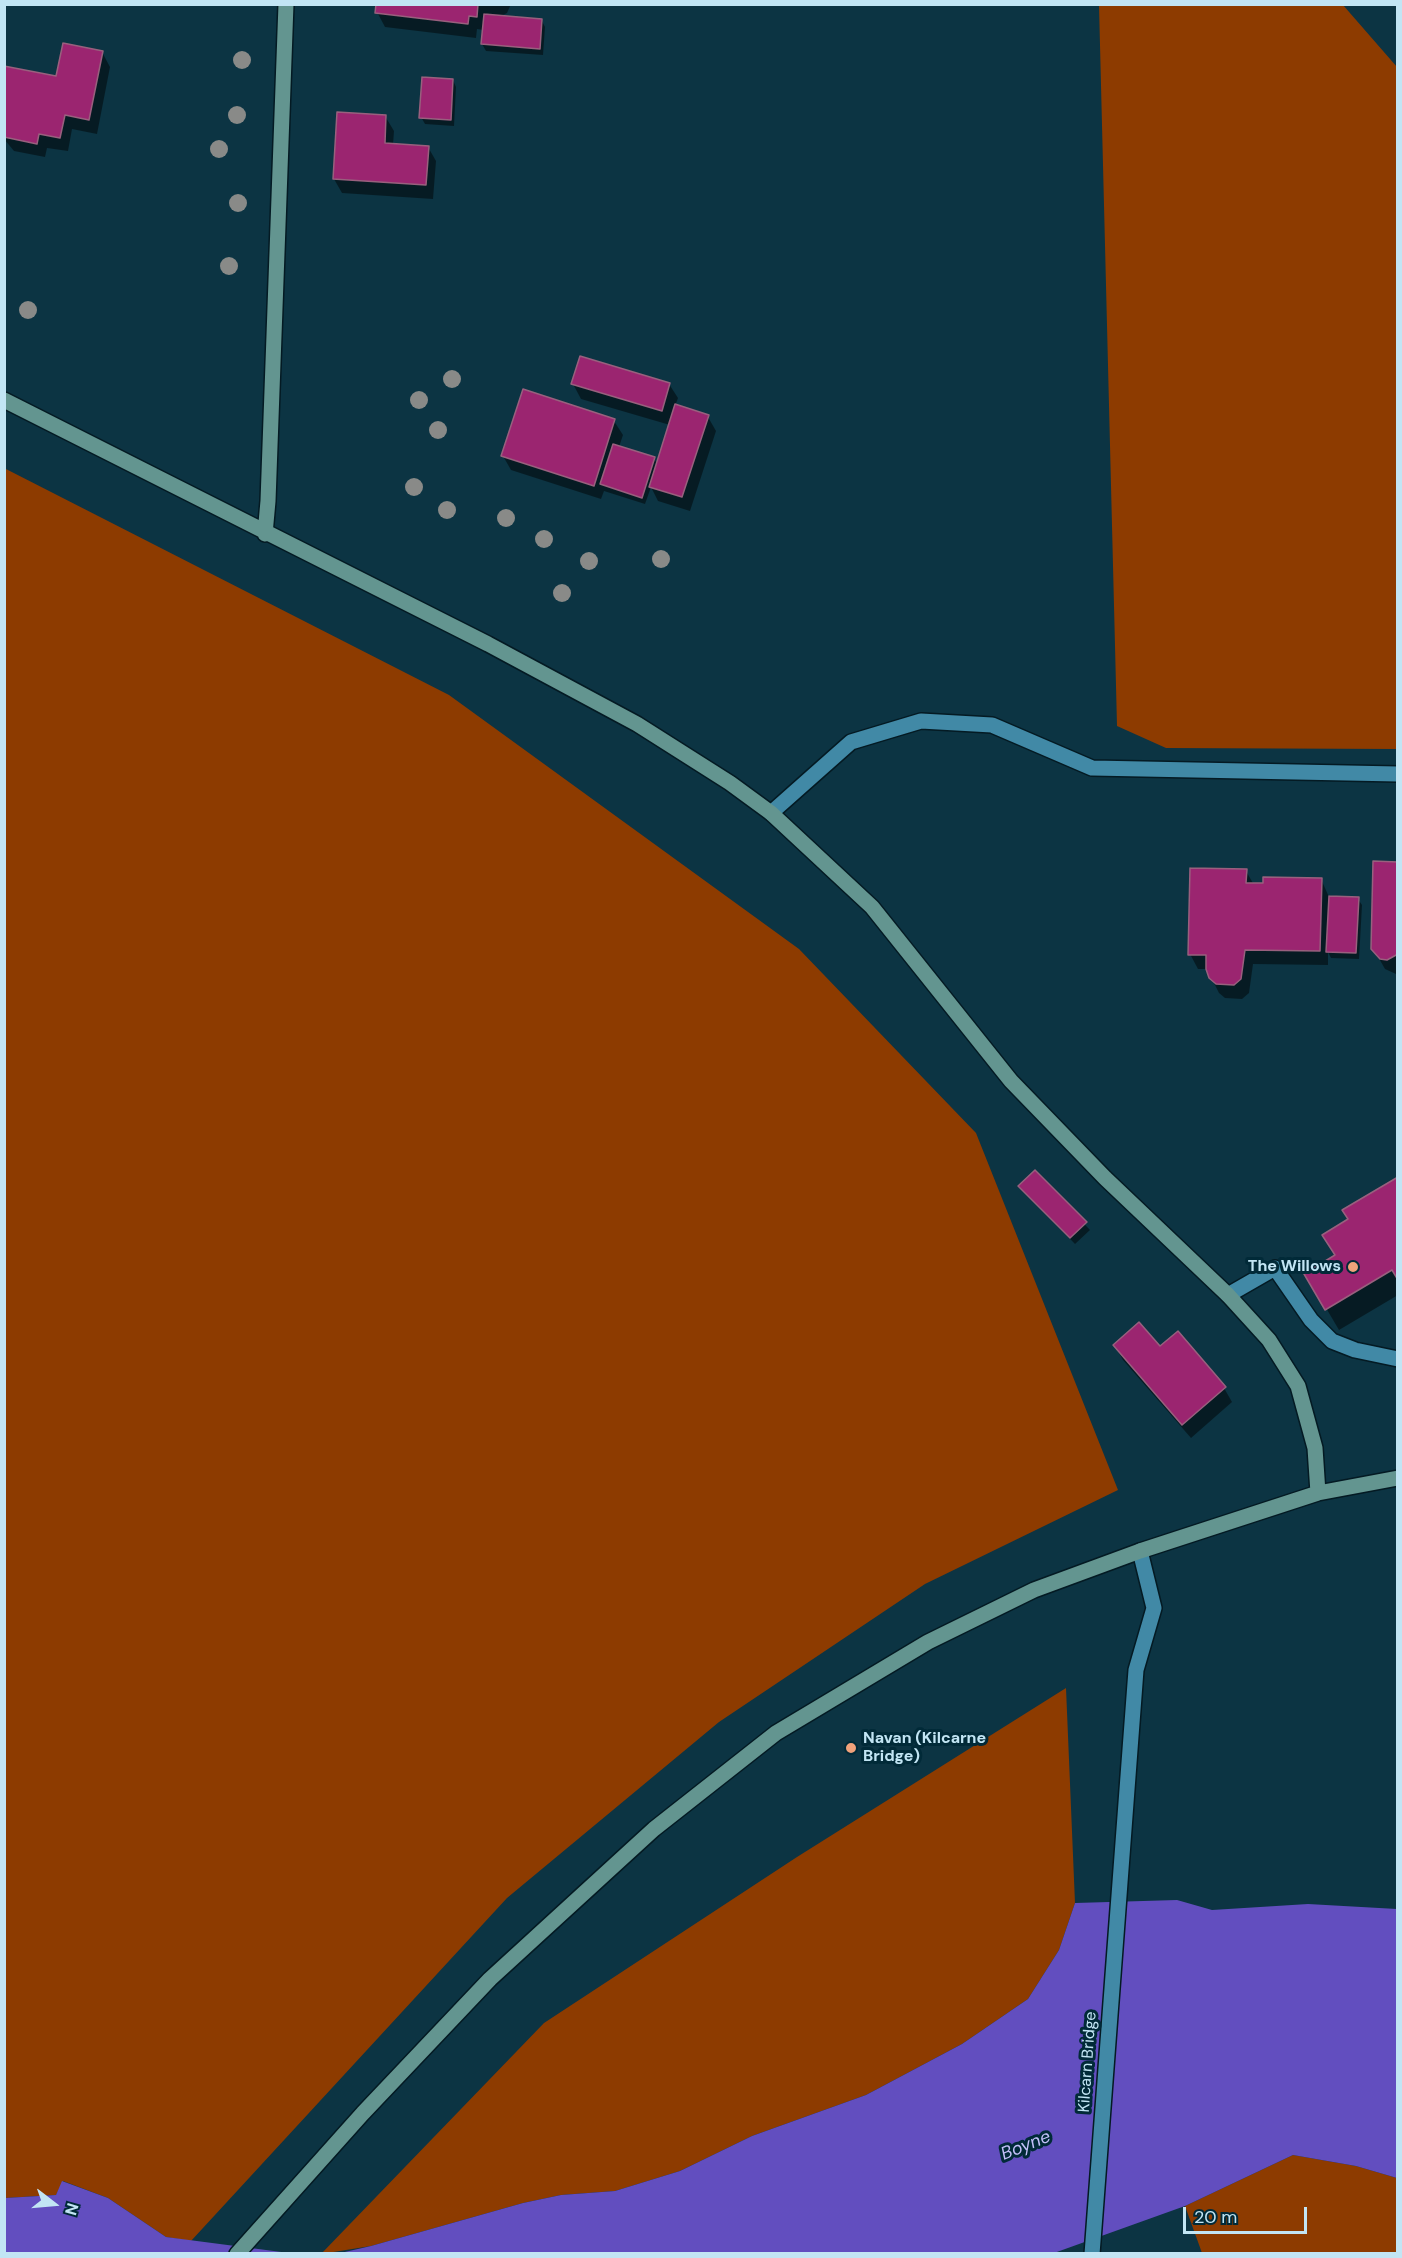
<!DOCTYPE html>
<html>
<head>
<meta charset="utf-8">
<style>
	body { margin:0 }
	#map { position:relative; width:1402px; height:2258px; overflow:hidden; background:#0c3443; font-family:"DM Sans",sans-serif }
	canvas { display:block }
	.frame { position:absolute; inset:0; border:6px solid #c2e5f4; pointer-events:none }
	.north { position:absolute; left:24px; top:2174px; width:60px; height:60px; -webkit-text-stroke:4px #012a38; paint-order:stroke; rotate:106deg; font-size:16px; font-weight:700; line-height:24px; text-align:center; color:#c2e5f4 }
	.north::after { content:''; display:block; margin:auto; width:21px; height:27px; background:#c2e5f4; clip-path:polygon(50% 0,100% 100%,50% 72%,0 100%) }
	.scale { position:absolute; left:1183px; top:2207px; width:124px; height:27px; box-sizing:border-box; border:3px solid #c2e5f4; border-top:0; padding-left:8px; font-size:18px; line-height:21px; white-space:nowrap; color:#c2e5f4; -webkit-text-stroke:4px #012a38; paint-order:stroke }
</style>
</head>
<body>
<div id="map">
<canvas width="1402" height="2258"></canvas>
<div class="frame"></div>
<div class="north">N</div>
<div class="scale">20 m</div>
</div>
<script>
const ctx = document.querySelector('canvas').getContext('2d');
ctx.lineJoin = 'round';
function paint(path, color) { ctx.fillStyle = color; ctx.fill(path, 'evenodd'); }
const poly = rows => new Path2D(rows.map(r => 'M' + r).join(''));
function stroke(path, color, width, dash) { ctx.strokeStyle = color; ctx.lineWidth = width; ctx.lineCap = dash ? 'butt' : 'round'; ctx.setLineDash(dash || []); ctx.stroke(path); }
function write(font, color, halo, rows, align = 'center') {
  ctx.font = font + ' "DM Sans",sans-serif'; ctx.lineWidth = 6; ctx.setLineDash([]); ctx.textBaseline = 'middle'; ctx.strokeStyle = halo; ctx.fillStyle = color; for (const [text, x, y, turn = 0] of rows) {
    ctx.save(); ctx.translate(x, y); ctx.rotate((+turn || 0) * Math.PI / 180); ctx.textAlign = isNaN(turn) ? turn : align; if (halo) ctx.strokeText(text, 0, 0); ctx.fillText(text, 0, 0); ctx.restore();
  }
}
const green = poly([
	[1099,5,1343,5,1397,67,1397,749,1166,748,1117,726],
	[4,468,449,695,799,949,976,1133,1118,1490,925,1584,719,1722,507,1898,191,2241,166,2237,108,2198,63,2181,56,2195,5,2198],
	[1066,1688,1075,1903,1059,1950,1028,1999,962,2044,866,2095,752,2136,680,2171,615,2191,561,2195,523,2203,371,2246,321,2254,544,2023,797,1857],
	[1293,2155,1356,2166,1397,2178,1397,2253,1202,2253,1185,2206]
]);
const water = poly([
	[1177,1900,1212,1910,1308,1904,1397,1909,1397,2178,1356,2166,1293,2155,1185,2206,1054,2253,336,2254,371,2246,523,2203,561,2195,615,2191,680,2171,752,2136,866,2095,962,2044,1028,1999,1059,1950,1075,1903],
	[62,2181,108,2198,166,2237,289,2253,5,2254,5,2198,56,2195]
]);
const shadow = poly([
	[378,4,511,4,507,13,499,17,542,21,545,27,543,55,486,51,482,44,483,30,477,29,476,38,385,27,377,12],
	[102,52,110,67,97,134,72,129,68,151,47,148,45,157,14,151,4,139,4,67,57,78],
	[453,80,456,87,454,126,425,124,421,117],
	[385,116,394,131,393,145,428,147,436,161,433,199,342,193,334,179],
	[573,384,669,384,678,398,675,406,708,417,716,431,690,511,658,501,651,487,645,504,604,491,601,499,511,470,503,456,614,421,623,435,619,447,654,458,657,464,670,425,581,399],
	[1398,863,1398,973,1396,974,1385,969,1373,948],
	[1246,871,1254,885,1321,879,1329,897,1358,899,1362,905,1359,959,1331,958,1328,952,1328,965,1253,964,1249,993,1242,999,1225,998,1219,993,1207,969,1198,969,1190,954],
	[1035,1172,1090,1230,1075,1244,1020,1187],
	[1398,1179,1398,1295,1339,1330,1306,1274,1337,1256,1350,1220],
	[1115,1346,1160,1348,1224,1388,1232,1402,1191,1438,1123,1360]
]);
const building = poly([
	[376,4,478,4,477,17,469,16,468,24,375,13,376,4],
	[484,14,542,19,540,49,481,44,484,14],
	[63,43,103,51,89,120,65,115,60,138,39,134,37,144,4,137,4,66,56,76,63,43],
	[422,77,453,79,451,120,419,118,422,77],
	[337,112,386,115,385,143,429,146,426,185,333,179,337,112],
	[580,356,670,383,662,411,571,384,580,356],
	[523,389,615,419,594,486,501,456,523,389],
	[675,404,709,415,682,497,649,487,675,404],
	[613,444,655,457,642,498,600,484,613,444],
	[1373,861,1398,862,1398,954,1387,960,1380,959,1371,949,1373,861],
	[1190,868,1247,869,1246,883,1263,883,1263,877,1322,878,1320,951,1245,950,1241,979,1234,985,1216,984,1209,978,1206,969,1206,955,1188,955,1190,868],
	[1329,896,1359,897,1356,953,1326,952,1329,896],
	[1035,1170,1087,1222,1070,1238,1018,1186,1035,1170],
	[1398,1177,1398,1280,1392,1270,1325,1310,1304,1274,1335,1255,1322,1235,1348,1219,1342,1210,1398,1177],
	[1139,1322,1160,1346,1178,1331,1226,1387,1182,1425,1113,1345,1139,1322]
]);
const lane = poly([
	[1228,1295,1275,1268,1311,1320,1332,1341,1355,1350,1398,1359]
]);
const street = poly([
	[771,813,851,742,921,721,992,725,1092,768,1398,774],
	[1092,2254,1136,1670,1154,1608,1140,1551]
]);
const secondary = poly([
	[4,400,488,644,637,724,730,783,771,813,872,907,1011,1081,1105,1178,1228,1295,1269,1340,1298,1386,1315,1448,1318,1493],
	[265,534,268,501,286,4],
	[237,2254,363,2113,490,1979,654,1829,776,1733,928,1642,1034,1590,1140,1551,1318,1493,1398,1478]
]);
const trees = [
	[242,60],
	[237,115],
	[219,149],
	[238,203],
	[229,266],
	[28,310],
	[452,379],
	[419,400],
	[438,430],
	[414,487],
	[447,510],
	[506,518],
	[544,539],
	[661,559],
	[589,561],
	[562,593]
];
const markers = [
	[1353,1267,6,"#f1a27b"],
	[851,1748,6,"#f1a27b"]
];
const poiNames = [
	["The Willows",1341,1267],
	["Navan (Kilcarne",863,1739,"left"],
	["Bridge)",863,1757,"left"]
];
const streetNames = [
	["Kilcarn Bridge",1088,2062,-86]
];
const waterNames = [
	["Boyne",1026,2146,-22]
];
paint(green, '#8d3b00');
paint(water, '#624ebf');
paint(shadow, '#0007');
paint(building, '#9b2570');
stroke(building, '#99607e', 1.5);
stroke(lane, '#041a23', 18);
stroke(street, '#041a23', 18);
stroke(secondary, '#041a23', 18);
stroke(lane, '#4189a6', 15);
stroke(street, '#4189a6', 15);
stroke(secondary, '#639590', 15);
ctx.fillStyle = '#898a88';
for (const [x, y] of trees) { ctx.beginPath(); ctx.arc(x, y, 9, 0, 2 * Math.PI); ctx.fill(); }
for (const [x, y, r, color] of markers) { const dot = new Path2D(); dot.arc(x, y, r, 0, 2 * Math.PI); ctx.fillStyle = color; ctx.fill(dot); stroke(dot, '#012a38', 2); }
write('bold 16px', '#c2e5f4', '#012a38', poiNames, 'right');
write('16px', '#c2e5f4', '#012a38', streetNames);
write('italic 18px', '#c3c0fa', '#012a38', waterNames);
</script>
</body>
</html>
